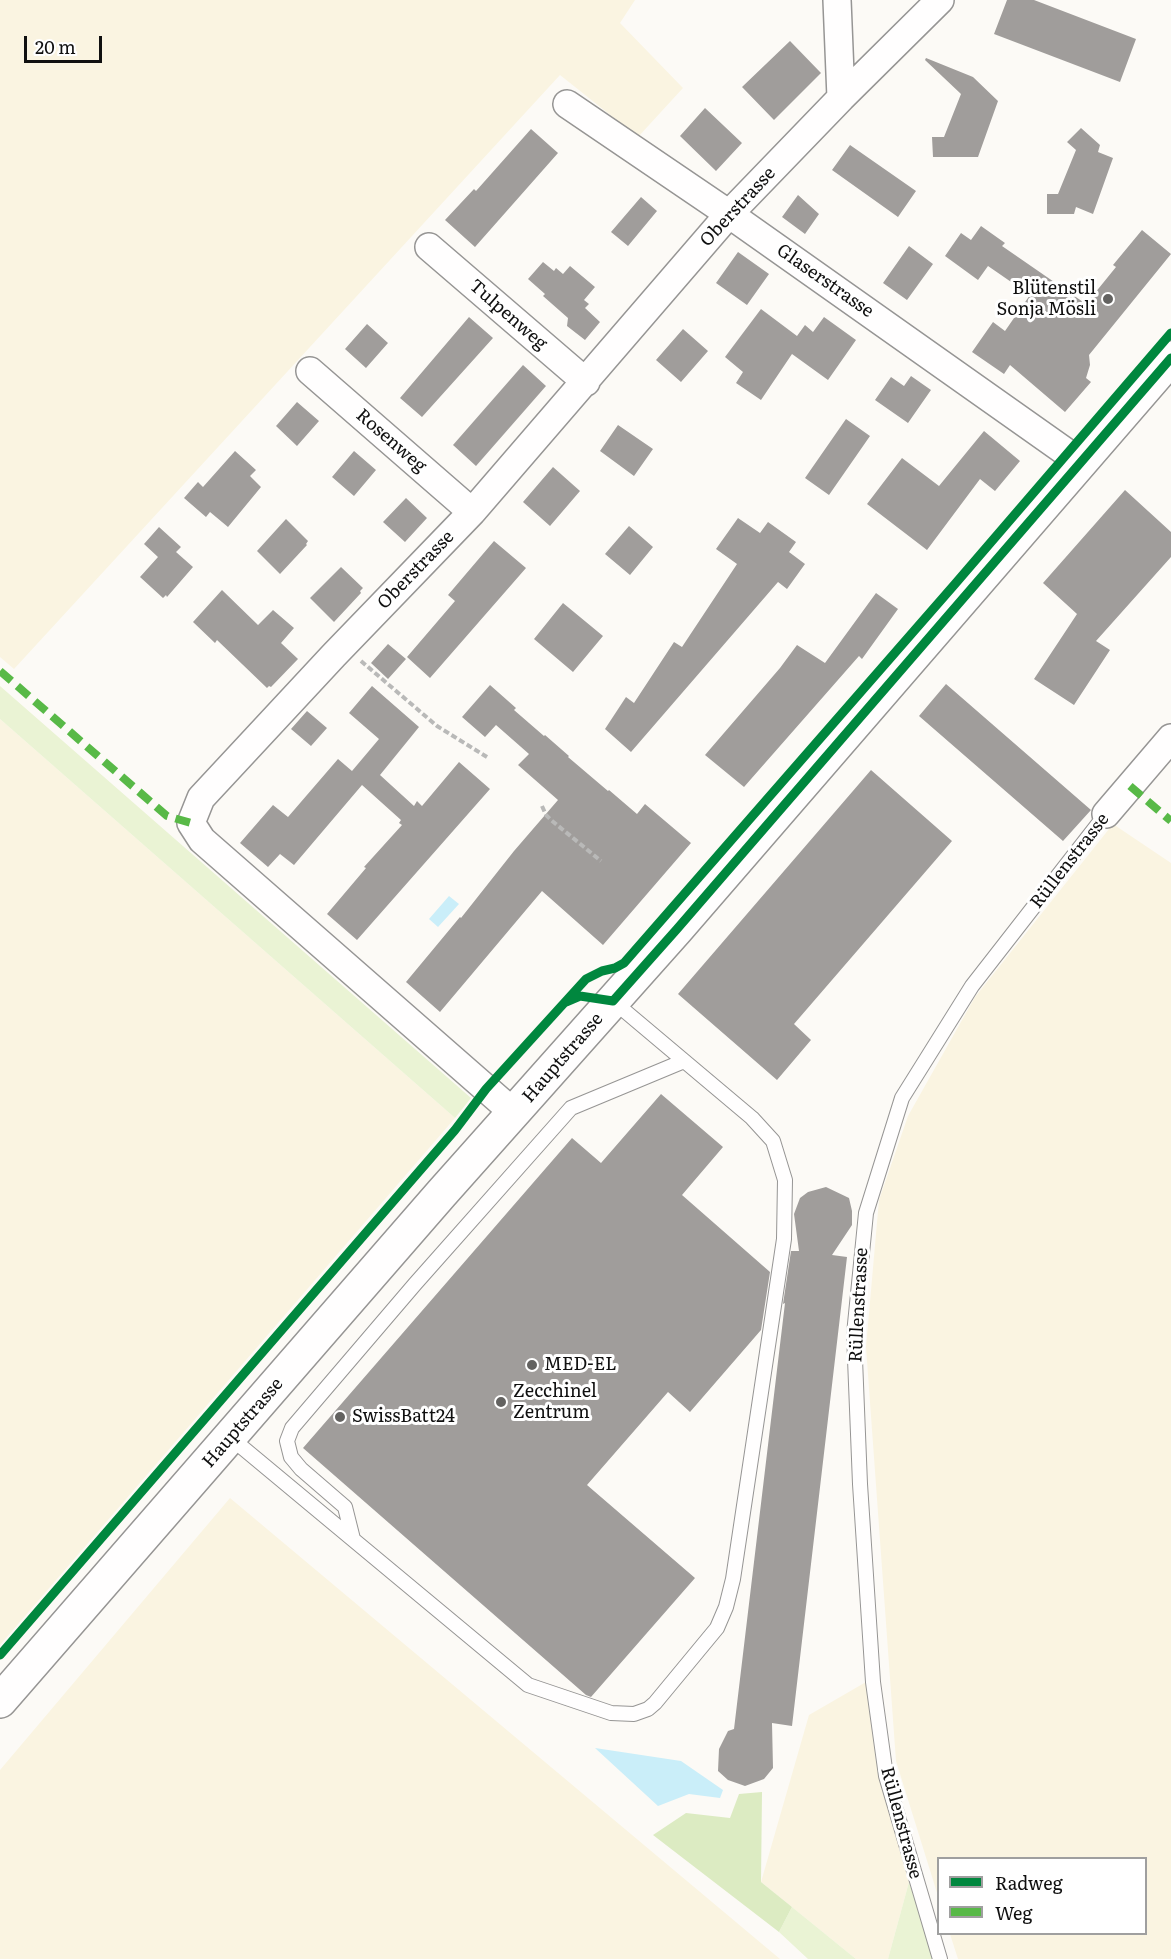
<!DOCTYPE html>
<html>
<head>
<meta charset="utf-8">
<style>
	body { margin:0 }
	#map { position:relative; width:1171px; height:1959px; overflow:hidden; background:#fcfaf6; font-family:Literata,serif }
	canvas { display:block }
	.legend { position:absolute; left:937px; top:1857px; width:210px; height:78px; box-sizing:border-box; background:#fff; border:2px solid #9f9f9f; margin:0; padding:8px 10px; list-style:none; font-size:18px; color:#101010 }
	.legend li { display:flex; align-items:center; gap:12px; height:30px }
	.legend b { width:30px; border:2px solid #9f9f9f }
	.scale { position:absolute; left:24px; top:36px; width:78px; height:27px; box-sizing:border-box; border:3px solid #101010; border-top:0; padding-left:8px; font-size:18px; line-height:21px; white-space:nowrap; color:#101010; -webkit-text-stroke:4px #fff; paint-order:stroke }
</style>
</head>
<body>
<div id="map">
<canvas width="1171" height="1959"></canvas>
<ul class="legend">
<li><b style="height:8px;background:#00873e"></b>Radweg</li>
<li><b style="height:8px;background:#58b947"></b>Weg</li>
</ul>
<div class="scale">20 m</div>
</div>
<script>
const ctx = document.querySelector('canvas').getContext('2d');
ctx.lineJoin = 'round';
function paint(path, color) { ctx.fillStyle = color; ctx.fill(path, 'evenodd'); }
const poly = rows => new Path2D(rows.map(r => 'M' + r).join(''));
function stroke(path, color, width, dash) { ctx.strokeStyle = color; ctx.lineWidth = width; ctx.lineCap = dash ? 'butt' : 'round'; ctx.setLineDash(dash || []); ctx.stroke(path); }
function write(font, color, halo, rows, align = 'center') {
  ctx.font = font + ' Literata,serif'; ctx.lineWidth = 6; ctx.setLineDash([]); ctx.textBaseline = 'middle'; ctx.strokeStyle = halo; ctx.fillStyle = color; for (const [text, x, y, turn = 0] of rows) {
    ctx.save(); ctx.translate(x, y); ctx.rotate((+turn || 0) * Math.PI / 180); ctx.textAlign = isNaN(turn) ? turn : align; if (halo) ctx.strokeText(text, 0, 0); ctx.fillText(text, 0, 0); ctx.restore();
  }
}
const farmland = poly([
	[0,0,635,0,620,23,683,88,638,137,560,75,14,669,0,657],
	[0,719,455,1118,0,1645],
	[1113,824,1171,863,1171,1959,958,1959,950,1934,1146,1934,1146,1858,938,1858,938,1896,896,1761,866,1347,879,1200,908,1116,975,997],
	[230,1498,780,1959,0,1959,0,1770],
	[866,1682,876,1761,909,1882,888,1959,856,1959,761,1882,809,1715]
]);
const green = poly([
	[0,686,471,1098,455,1118,0,719],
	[909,1882,934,1959,888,1959],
	[792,1907,856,1959,808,1959,779,1932]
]);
const forest = poly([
	[762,1792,761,1882,792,1907,779,1932,653,1835,686,1813,730,1818,739,1794]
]);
const water = poly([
	[449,896,459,904,438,927,429,919],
	[595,1748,681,1761,723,1790,720,1798,689,1794,658,1806]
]);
const building = poly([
	[1007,0,1034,0,1136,39,1120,82,994,34],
	[790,41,821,73,774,120,742,87],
	[926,58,973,77,998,101,978,157,933,157,932,137,944,137,961,94,925,60],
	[705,108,742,143,716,171,680,136],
	[1081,128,1100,145,1098,152,1113,158,1093,214,1076,207,1074,214,1047,214,1047,194,1058,194,1076,150,1067,142],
	[531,129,558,153,475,247,445,220,474,189,476,191],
	[850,145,916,191,898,217,832,170],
	[798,195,819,214,805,234,782,217],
	[641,197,657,211,628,246,611,232],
	[981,226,1005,243,1002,246,1086,304,1116,267,1113,265,1142,230,1171,254,1089,355,1090,365,1086,378,1091,382,1065,412,1010,365,1004,374,972,352,993,322,1005,331,1030,295,988,266,978,280,945,256,961,233,971,240],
	[909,246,933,264,907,300,883,283],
	[738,252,769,274,747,305,716,283],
	[543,262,554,271,556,268,563,274,570,266,595,287,584,300,589,304,585,308,600,322,585,340,567,326,568,318,543,296,545,294,528,279],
	[761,309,797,336,805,325,813,332,824,317,856,340,828,380,792,354,761,400,736,383,743,372,725,357],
	[469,317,493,338,422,417,400,398],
	[367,324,388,343,366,368,345,349],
	[683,329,708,351,681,382,656,360],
	[523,365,546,386,476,466,453,445],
	[911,376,931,390,908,423,875,400,891,377,904,386],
	[297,402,319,421,297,446,276,426],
	[846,419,870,436,829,495,805,478],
	[618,425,653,449,634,476,600,451],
	[984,431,1020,461,995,491,980,479,927,550,867,504,902,458,939,486],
	[235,451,256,470,250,476,261,487,228,527,210,512,206,517,184,498,198,482,203,487],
	[354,451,376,470,354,496,332,477],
	[553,467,580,491,550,526,523,502],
	[1125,490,1171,532,1171,557,1096,641,1110,650,1074,705,1034,679,1077,614,1043,583],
	[406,498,427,518,405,542,383,522],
	[738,518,760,533,768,522,796,542,789,552,805,564,787,589,778,582,631,752,605,729,626,697,634,703,674,642,682,647,737,564,716,549],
	[286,519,308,541,306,544,307,545,280,574,257,551],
	[629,526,653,547,630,575,605,554],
	[159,527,181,547,176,552,193,567,167,597,166,595,163,598,140,577,158,557,144,544],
	[494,541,526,568,430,678,407,657,455,601,448,595],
	[341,567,363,588,360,591,361,593,334,622,310,598],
	[222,590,258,625,273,610,294,628,281,643,298,659,271,687,269,686,267,688,217,640,215,643,193,622],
	[876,593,898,609,862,659,859,656,744,787,705,755,780,668,797,645,825,663],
	[563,603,603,636,573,672,534,639],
	[388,644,406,659,388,679,371,663],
	[946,684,1091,810,1063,841,919,716],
	[490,685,516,708,514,710,544,736,545,735,569,756,568,757,608,791,609,790,637,814,645,804,691,843,603,945,542,891,440,1012,406,982,460,917,461,918,514,851,558,800,518,765,529,754,496,725,485,737,462,717],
	[372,686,419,727,380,775,414,806,417,801,422,806,459,762,490,789,357,940,327,914,366,868,364,867,402,825,399,823,401,820,362,785,294,865,280,854,268,867,240,843,273,805,288,817,338,759,352,771,379,739,349,713],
	[307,711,327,728,311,746,291,729],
	[871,770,952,841,794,1024,811,1040,777,1080,678,994],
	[661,1094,723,1147,682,1195,770,1272,761,1330,690,1412,668,1392,587,1485,695,1578,591,1697,586,1695,303,1448,572,1138,601,1163],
	[826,1187,849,1198,852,1211,852,1225,832,1255,847,1257,792,1726,772,1723,773,1768,764,1779,745,1786,728,1780,718,1771,719,1749,728,1731,734,1729,785,1303,783,1304,791,1251,799,1251,794,1214,800,1198,808,1192]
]);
const path = poly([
	[361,661,437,726,487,757],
	[542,806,546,815,551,820,601,861]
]);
const service = poly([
	[231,1438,528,1685,611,1713,634,1714,648,1709,655,1703,717,1628,726,1607,733,1579,784,1239,785,1180,773,1141,752,1118,613,1001],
	[353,1539,345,1507,301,1469,291,1457,287,1441,292,1428,415,1284,571,1108,684,1061],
	[940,1959,886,1776,873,1682,860,1484,854,1334,866,1213,902,1098,972,986,1106,814]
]);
const minor = poly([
	[837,0,841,98],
	[567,104,729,214,1080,462],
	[429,247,586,382],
	[310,371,472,512],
	[1106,814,1171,738],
	[514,1113,202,840,191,823,201,798,334,655,472,512,729,214,841,98,940,0]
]);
const tertiary = poly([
	[0,1701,441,1194,677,929,1171,358]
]);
const quiet = poly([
	[0,671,167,816,191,823],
	[1130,786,1171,821]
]);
const cycleway = poly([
	[566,1002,580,996,613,1001,677,929,1171,358],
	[0,1655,455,1130,486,1089,586,979,602,971,615,968,624,963,955,584,1171,333]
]);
const markers = [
	[1108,299,6,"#636260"],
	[532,1365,6,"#636260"],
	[501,1402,6,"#636260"],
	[340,1417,6,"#636260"]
];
const streetNames = [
	["Oberstrasse",738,207,-47],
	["Glaserstrasse",825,281,35],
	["Tulpenweg",508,315,41],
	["Rosenweg",391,441,41],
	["Oberstrasse",416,570,-46],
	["Rüllenstrasse",1070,861,-52],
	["Hauptstrasse",563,1058,-49],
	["Rüllenstrasse",859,1305,-87],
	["Hauptstrasse",243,1423,-49],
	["Rüllenstrasse",901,1823,75]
];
const poiNames = [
	["Blütenstil",1096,289,"right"],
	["Sonja Mösli",1096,310,"right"],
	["MED-EL",544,1365],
	["Zecchinel",513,1392],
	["Zentrum",513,1413],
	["SwissBatt24",352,1417]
];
paint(farmland, '#faf4e1');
paint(green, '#eaf3d4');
paint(forest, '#dcebc2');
paint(water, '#caeef9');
paint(building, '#a09d9b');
stroke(service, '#969594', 16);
stroke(minor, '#969594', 30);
stroke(tertiary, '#969594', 36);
stroke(path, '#b9b9b8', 4, [6, 3]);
stroke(service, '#fffefe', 14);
stroke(minor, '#fffefe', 27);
stroke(tertiary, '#fffefe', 33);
stroke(quiet, '#58b947', 8, [15, 8]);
stroke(cycleway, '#00873e', 9);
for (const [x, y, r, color] of markers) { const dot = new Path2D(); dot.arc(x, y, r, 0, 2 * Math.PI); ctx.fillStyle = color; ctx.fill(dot); stroke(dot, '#fff', 2); }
write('18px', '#101010', '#fff', streetNames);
write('18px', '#101010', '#fff', poiNames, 'left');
</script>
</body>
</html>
